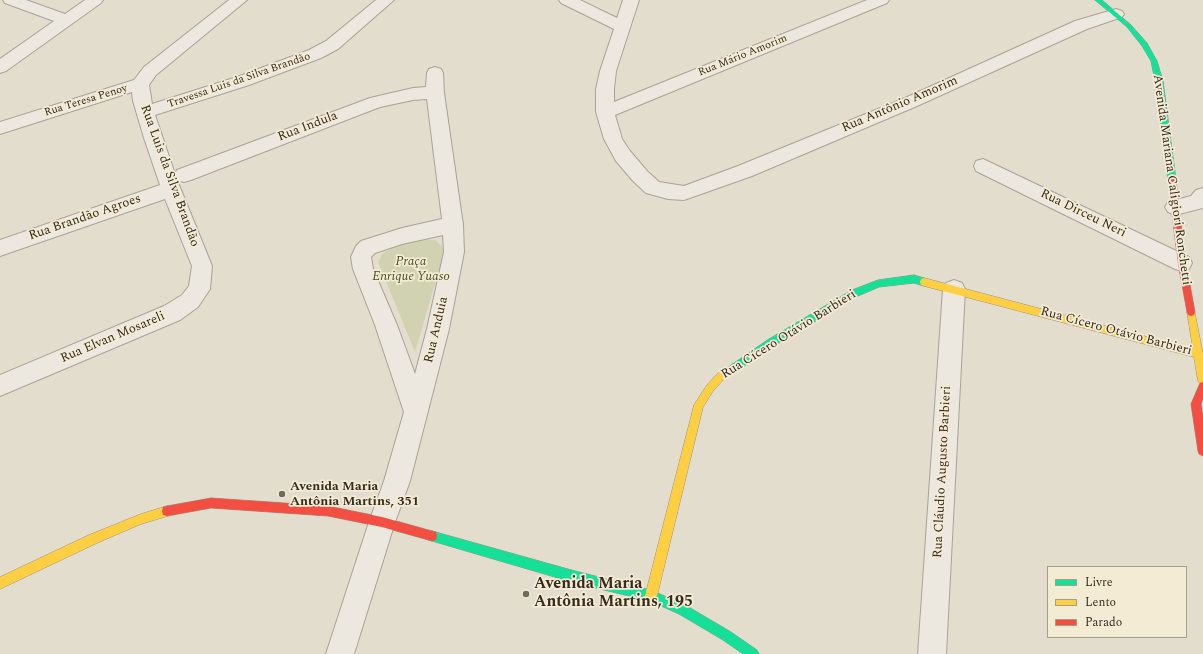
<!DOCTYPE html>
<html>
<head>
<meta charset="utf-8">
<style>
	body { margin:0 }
	#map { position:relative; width:1203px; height:654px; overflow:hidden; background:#e3ddce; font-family:Spectral,serif }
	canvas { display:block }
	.legend { position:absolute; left:1047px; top:566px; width:140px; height:72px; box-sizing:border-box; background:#f4ebd4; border:1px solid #a89e8c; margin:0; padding:5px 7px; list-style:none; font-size:12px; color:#372b1f }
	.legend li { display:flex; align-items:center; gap:8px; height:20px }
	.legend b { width:20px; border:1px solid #a89e8c }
</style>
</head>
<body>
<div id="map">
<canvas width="1203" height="654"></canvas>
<ul class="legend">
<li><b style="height:5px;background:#16e098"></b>Livre</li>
<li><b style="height:5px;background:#ffcf43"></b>Lento</li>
<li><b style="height:5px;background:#f24e42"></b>Parado</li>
</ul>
</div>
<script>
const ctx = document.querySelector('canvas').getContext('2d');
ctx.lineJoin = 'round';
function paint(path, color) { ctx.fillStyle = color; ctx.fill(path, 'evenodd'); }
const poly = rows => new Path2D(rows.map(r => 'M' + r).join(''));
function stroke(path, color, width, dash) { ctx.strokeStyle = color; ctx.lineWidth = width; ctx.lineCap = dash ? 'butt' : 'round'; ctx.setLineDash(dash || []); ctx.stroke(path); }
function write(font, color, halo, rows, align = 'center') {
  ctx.font = font + ' Spectral,serif'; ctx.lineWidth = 3.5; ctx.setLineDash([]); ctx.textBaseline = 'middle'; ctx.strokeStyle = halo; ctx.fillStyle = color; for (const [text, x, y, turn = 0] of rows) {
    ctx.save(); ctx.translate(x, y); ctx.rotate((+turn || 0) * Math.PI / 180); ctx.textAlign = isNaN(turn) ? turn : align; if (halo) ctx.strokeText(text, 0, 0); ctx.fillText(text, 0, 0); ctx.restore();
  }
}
const green = poly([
	[420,239,435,240,445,249,415,352,378,262,382,254,399,244]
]);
const street = poly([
	[3,0,26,0,65,14,85,0,103,0,101,3,6,71,0,73,0,59,54,21,5,3,3,0],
	[229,0,247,0,156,75,149,85,152,104,237,77,309,50,326,41,376,0,394,0,338,49,321,58,249,85,155,115,175,174,177,170,370,98,413,88,426,87,427,73,429,69,435,67,441,69,443,73,444,93,463,225,464,252,449,329,410,481,395,522,354,654,326,654,369,522,384,481,404,412,375,325,353,269,351,257,356,246,361,241,402,228,442,219,427,99,413,100,380,107,191,180,184,182,177,180,212,266,210,289,198,307,180,320,0,396,0,375,164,306,182,295,189,286,192,266,165,199,0,256,0,240,160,185,144,138,133,101,132,92,0,134,0,122,134,80,144,67,229,0],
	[443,235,444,252,427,329,415,374,397,325,373,269,371,257,375,253,402,244,443,235],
	[559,0,580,0,617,18,623,0,639,0,616,71,614,89,614,102,867,0,889,0,887,3,615,115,622,139,630,151,647,171,659,182,684,186,738,166,905,98,1075,21,1116,9,1122,11,1124,14,1122,17,1087,29,917,106,752,176,684,200,668,199,646,193,633,181,616,161,604,139,596,112,596,89,600,71,614,29,561,3,559,0],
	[983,159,1189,257,1192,263,1189,269,1182,271,1175,269,976,171,974,166,976,161,983,159],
	[1203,188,1203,208,1175,215,1168,212,1165,207,1168,202,1191,196,1196,190,1203,188],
	[954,280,962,283,965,289,946,654,918,654,943,289,946,283,954,280]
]);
const fast = poly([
	[1095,0,1102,0,1131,25,1147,43,1157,61,1163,81,1176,180,1175,182,1172,183,1168,180,1155,81,1151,61,1142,46,1127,27,1095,0],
	[914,275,927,279,928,282,927,285,924,286,914,283,879,287,858,296,775,345,737,371,734,372,731,371,729,368,731,365,769,339,852,290,878,280,914,275],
	[432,531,575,571,651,590,687,606,731,632,757,650,759,654,743,654,723,640,679,614,650,601,575,583,432,541,428,540,427,536,428,532,432,531]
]);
const slow = poly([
	[924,278,1193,349,1187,312,1188,309,1194,309,1203,354,1203,385,1200,384,1198,381,1194,357,924,286,921,285,920,282,921,279,924,278],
	[734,364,737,365,739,368,737,371,723,380,713,391,703,407,657,596,655,600,651,602,647,600,645,596,694,405,707,385,717,374,734,364],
	[167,506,171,507,172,511,171,515,141,524,97,543,0,589,0,577,89,535,141,514,167,506]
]);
const jam = poly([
	[1172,177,1176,180,1186,263,1195,312,1194,315,1191,316,1188,315,1187,312,1178,263,1168,180,1172,177],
	[1203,382,1203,398,1201,404,1203,418,1203,456,1199,454,1198,451,1191,404,1200,383,1203,382],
	[211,498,328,506,382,517,432,531,436,532,437,536,436,540,432,541,382,527,328,516,211,508,167,516,163,515,162,511,163,507,167,506,211,498]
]);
const markers = [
	[282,494,4,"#73695c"],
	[526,594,4,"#73695c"]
];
const farStreetnames = [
	["Rua Mário Amorim",743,56,-22],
	["Travessa Luis da Silva Brandão",239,81,-19],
	["Rua Teresa Penoy",86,101,-17]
];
const streetNames = [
	["Rua Antônio Amorim",900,105,-23],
	["Rua Indula",308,127,-21],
	["Rua Luis da Silva Brandão",169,176,70],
	["Avenida Mariana Caligiori Ronchetti",1171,180,82],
	["Rua Dirceu Neri",1083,214,26],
	["Rua Brandão Agroes",85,218,-19],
	["Rua Anduia",437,330,-77],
	["Rua Cícero Otávio Barbieri",1116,332,15],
	["Rua Cícero Otávio Barbieri",789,335,-32],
	["Rua Elvan Mosareli",113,338,-23],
	["Rua Cláudio Augusto Barbieri",943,472,-87]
];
const parkNames = [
	["Praça",411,262],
	["Enrique Yuaso",411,277]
];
const poiNames = [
	["Avenida Maria",290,487],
	["Antônia Martins, 351",290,502]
];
const nearPoinames = [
	["Avenida Maria",534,585],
	["Antônia Martins, 195",534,603]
];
paint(green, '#d1d2b1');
stroke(street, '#a8a297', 2);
stroke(fast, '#989286', 1);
stroke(slow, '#989286', 1);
stroke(jam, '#989286', 1);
paint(street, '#ece8df');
paint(fast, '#16e098');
paint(slow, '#ffcf43');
paint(jam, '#f24e42');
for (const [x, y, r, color] of markers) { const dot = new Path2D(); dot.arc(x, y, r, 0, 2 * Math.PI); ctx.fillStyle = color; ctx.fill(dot); stroke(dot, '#f4ebd4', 1.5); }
write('11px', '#372b1f', '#f4ebd4', farStreetnames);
write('13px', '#372b1f', '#f4ebd4', streetNames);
write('italic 13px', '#475227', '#f4ebd4', parkNames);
write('bold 13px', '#372b1f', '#f4ebd4', poiNames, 'left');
write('bold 16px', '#372b1f', '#f4ebd4', nearPoinames, 'left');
</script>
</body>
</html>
